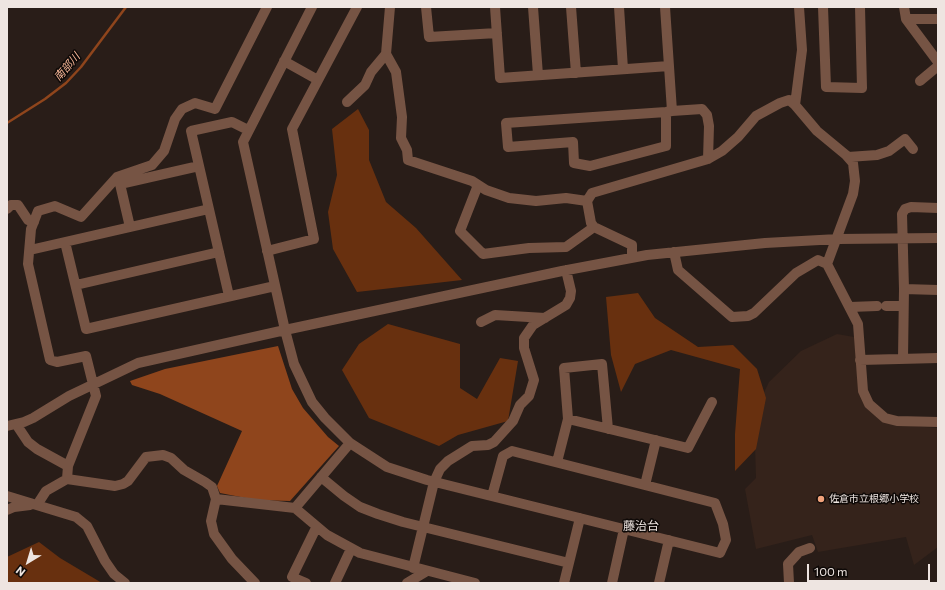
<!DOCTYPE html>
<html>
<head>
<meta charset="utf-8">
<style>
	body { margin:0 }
	#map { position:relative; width:945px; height:590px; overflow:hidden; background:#291d18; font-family:Commissioner,sans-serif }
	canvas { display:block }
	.frame { position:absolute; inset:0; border:8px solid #eee5e1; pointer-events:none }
	.north { position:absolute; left:8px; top:542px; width:40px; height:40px; -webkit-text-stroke:3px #0e0907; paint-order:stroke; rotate:218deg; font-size:11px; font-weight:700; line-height:16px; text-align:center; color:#eee5e1 }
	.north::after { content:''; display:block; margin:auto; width:14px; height:18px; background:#eee5e1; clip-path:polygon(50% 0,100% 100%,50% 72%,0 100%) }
	.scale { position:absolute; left:807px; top:564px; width:123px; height:18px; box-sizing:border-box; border:2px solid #eee5e1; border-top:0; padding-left:5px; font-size:12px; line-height:14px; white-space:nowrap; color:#eee5e1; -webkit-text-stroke:3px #0e0907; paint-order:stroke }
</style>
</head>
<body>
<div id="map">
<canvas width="945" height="590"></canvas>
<div class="frame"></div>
<div class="north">N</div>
<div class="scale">100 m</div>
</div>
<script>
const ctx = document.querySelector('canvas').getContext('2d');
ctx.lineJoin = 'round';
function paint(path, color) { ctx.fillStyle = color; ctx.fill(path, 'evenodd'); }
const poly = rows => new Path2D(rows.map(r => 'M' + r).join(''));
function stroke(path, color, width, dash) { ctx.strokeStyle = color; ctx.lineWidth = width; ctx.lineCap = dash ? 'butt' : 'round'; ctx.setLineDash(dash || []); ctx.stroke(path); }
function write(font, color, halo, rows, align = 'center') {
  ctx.font = font + ' Commissioner,"Noto Sans JP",sans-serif'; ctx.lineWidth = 3; ctx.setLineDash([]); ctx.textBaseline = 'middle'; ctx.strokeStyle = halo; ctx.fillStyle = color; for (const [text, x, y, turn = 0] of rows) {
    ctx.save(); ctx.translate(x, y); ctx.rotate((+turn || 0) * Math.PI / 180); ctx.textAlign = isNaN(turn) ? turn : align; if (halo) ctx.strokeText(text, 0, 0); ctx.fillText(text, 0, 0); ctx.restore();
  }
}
const built = poly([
	[837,334,854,337,859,389,866,408,880,419,901,425,938,428,938,547,914,565,906,537,818,552,812,535,756,549,745,489,756,478,754,413,769,382,801,351]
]);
const green = poly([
	[358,109,369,130,369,160,386,202,416,228,462,280,357,292,333,249,328,212,337,175,332,129],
	[638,293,655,318,698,347,733,345,757,369,766,398,756,449,735,471,735,434,740,369,671,350,635,364,621,392,611,355,606,297],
	[388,324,460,344,460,388,477,399,500,358,518,361,508,421,458,435,439,446,369,418,342,370,359,344],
	[39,542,60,558,102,583,7,583,7,557]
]);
const water = poly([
	[278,346,292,389,303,408,328,437,339,446,290,501,256,500,220,493,217,486,242,431,160,394,132,385,130,381,165,369]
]);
const stream = poly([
	[7,123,45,99,66,83,81,67,126,7]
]);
const minor = poly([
	[426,7,429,37,497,33],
	[495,7,500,78,669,66],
	[533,7,538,75],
	[571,7,576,73],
	[619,7,623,69],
	[665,7,672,111],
	[799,7,802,50,795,105,817,131,846,155,853,163,855,181,853,194,827,264,858,324,863,391,869,404,885,418,897,421,938,422],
	[823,7,826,87,862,88,860,7],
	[904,7,906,19,938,62],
	[906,19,938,19],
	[386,54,396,72,402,117,401,138,407,150,408,160,472,181,486,190,509,198,536,201,566,198,587,201],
	[284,61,318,80],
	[920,81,938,66],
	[347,102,365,85,371,72,386,54,390,7],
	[666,112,666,146,590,166,574,163,573,142,508,147,506,123,666,112,672,111,702,109,707,115,709,126,708,159],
	[848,157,877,155,889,151,905,139,913,149],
	[478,185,460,231,483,254,529,248,566,247,594,227,632,245,632,258],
	[7,209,11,205,18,205,28,220,34,222],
	[130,227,120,184,199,166],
	[594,227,591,223,587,201,592,193,708,159,722,151,738,137,756,116,780,103,789,100,795,105],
	[65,242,86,329,275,286],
	[30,250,209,209],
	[267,251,314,239,292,129,357,7],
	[674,252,678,270,732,317,748,316,754,313,796,273,818,260,827,264],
	[76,285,219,252],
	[904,289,938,290],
	[229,296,191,131,232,122,248,130],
	[886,306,903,306],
	[850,307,877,306],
	[481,322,495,315,545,318],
	[903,358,904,289,902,214,905,209,911,207,938,208],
	[860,360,938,358],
	[568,419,688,448,712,402],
	[16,424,28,442,37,449,68,466],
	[7,426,24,422,33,418,69,396,138,363,285,330,243,142,312,7],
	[557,462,568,419,564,368,602,364,608,429],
	[321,477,344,496,360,507,378,514,403,522,569,563],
	[67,479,115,486,123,484,128,481,146,457,163,455,171,458,184,470,205,482,212,487,216,499,295,508,350,443],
	[645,485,656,440],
	[7,496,76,517,87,526,105,561,114,574,125,583],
	[492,496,503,456,512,451,715,503,723,524,726,540,720,553,427,480,387,467,350,443,325,418,312,402,294,364,285,330,562,271,647,255,765,243,838,239,938,238],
	[216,499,211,521,214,534,232,559,255,583],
	[37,505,46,491,67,479,68,466,96,396,86,356,57,362,50,360,28,264,31,229,38,211,55,206,81,217,117,177,152,165,164,151,175,119,182,109,195,103,215,109,267,7],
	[295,508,327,535,360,553,475,583],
	[7,510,14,507,30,505],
	[413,568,434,482,440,469,448,461,472,446,488,445,494,442,513,421,520,405,529,396,534,380,524,348,524,338,533,325,566,305,570,298,571,291,566,270],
	[306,583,292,577,316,528],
	[335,583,351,549],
	[407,583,427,571],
	[564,583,580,518],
	[612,583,624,529],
	[659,583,669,540],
	[789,583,788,564,799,552,810,548]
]);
const markers = [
	[821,499,4,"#f1a27b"]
];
const poiNames = [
	["佐倉市立根郷小学校",829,499]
];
const waterNames = [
	["南部川",67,67,-49]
];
const quarterNames = [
	["藤治台",641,526]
];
paint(built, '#35231b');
paint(green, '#68300f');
paint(water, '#8f451c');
stroke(stream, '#8f451c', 2.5);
stroke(minor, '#765444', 10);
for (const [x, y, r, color] of markers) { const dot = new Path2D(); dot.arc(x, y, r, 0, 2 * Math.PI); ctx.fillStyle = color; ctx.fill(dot); stroke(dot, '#0e0907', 1.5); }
write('10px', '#eee5e1', '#0e0907', poiNames, 'left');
write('italic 11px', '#f9b899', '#0e0907', waterNames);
write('12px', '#eee5e1', '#0e0907', quarterNames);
</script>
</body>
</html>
